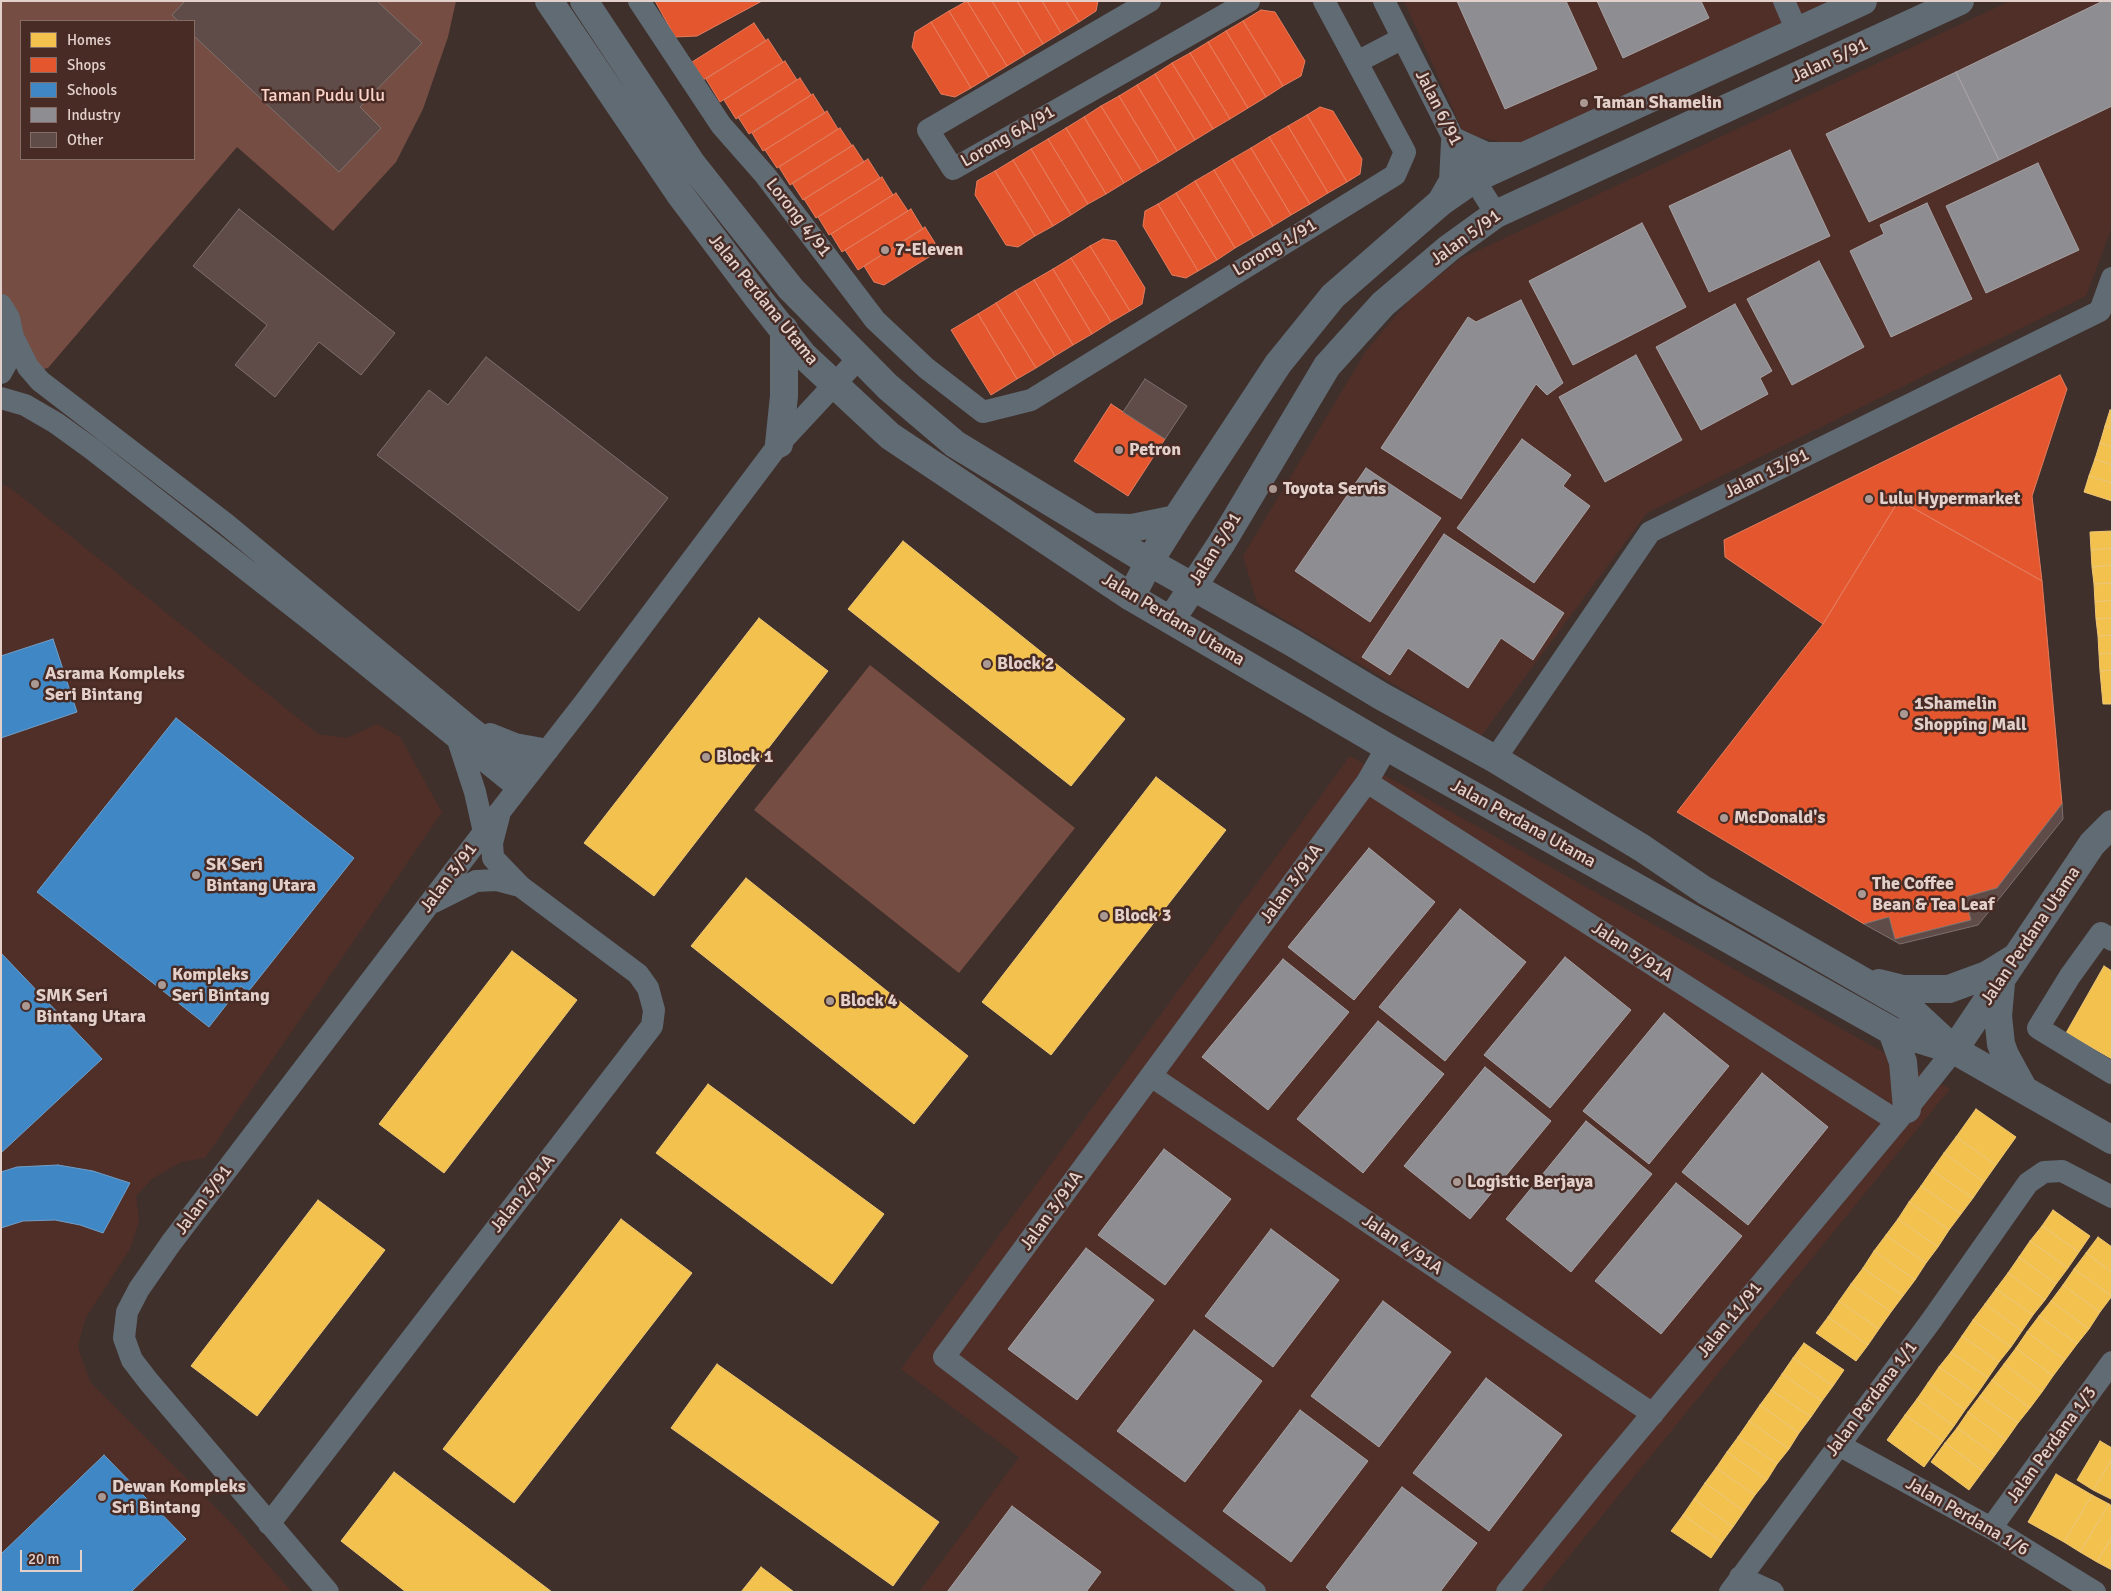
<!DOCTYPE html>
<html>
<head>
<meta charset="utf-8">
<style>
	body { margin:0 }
	#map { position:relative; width:2113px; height:1593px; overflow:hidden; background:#3f302c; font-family:Signika,sans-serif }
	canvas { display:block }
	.frame { position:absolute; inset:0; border:2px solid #e3d0cb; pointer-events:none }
	.legend { position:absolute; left:20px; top:20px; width:175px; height:140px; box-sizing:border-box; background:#472b24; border:1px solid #856d67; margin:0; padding:6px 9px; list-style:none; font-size:15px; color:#e3d0cb }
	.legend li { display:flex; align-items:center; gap:10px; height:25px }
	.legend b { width:25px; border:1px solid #856d67 }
	.scale { position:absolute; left:20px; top:1550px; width:62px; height:22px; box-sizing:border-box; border:2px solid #e3d0cb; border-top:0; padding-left:6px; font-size:15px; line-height:18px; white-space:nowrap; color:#e3d0cb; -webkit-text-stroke:4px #472b24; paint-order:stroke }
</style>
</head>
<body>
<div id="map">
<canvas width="2113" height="1593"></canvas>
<div class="frame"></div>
<ul class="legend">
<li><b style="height:14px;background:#f2c14e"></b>Homes</li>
<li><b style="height:14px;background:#e4572e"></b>Shops</li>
<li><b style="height:14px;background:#3f88c5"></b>Schools</li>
<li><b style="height:14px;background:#8d8d92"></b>Industry</li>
<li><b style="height:14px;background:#5f4c48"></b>Other</li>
</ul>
<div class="scale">20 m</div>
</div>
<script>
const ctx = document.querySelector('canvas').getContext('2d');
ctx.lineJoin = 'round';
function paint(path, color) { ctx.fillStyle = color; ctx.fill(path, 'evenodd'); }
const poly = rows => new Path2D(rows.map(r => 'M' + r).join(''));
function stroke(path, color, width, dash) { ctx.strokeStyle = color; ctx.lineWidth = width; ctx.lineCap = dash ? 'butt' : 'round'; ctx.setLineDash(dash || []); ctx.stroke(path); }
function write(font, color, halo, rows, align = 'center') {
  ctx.font = font + ' Signika,sans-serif'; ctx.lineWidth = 5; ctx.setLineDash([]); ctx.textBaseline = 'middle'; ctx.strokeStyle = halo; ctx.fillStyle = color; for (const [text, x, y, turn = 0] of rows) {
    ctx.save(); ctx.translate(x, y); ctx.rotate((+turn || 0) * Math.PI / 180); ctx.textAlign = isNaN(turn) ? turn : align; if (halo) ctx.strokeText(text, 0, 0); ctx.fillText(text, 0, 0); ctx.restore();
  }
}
const built = poly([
	[1404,1,1829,1,1521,146,1464,134],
	[2010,1,2112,1,2112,227,2086,296,1647,513,1481,736,1257,603,1243,556,1366,351,1411,298,1460,259],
	[1,485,8,486,318,734,347,738,377,724,400,737,442,812,205,1158,181,1162,152,1179,136,1196,139,1221,130,1249,85,1319,78,1347,90,1382,234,1526,292,1592,1,1592],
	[1350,756,1950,1089,1540,1592,919,1592,1019,1457,901,1369]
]);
const green = poly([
	[1,1,456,1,448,37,423,109,396,162,333,231,237,147,48,368,39,370,1,294],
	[21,21,194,21,194,159,21,159],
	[870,665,1075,828,959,973,754,810]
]);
const homes = poly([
	[2110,410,2112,410,2112,428,2105,426,2110,410],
	[2105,426,2112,428,2112,447,2100,443,2105,426],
	[2100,443,2112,447,2112,465,2095,459,2100,443],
	[2095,459,2112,465,2112,483,2089,476,2095,459],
	[2089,476,2112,483,2112,501,2084,492,2089,476],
	[2112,531,2112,548,2091,550,2090,532,2112,531],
	[903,541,1125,719,1071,786,848,609,903,541],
	[2112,548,2112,565,2092,567,2091,550,2112,548],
	[2112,565,2112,583,2094,584,2092,567,2112,565],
	[2112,583,2112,600,2095,602,2094,584,2112,583],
	[2112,600,2112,618,2096,619,2095,602,2112,600],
	[759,618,828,671,654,896,584,843,759,618],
	[2112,618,2112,635,2098,636,2096,619,2112,618],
	[2112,635,2112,653,2099,654,2098,636,2112,635],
	[2112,653,2112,670,2100,671,2099,654,2112,653],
	[2112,670,2112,704,2103,704,2100,671,2112,670],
	[1156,777,1226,830,1051,1055,982,1002,1156,777],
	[746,878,968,1056,914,1124,691,946,746,878],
	[512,951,577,1000,444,1173,379,1124,512,951],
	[2104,966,2112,971,2112,1059,2066,1033,2104,966],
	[708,1084,884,1214,832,1284,656,1153,708,1084],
	[1976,1109,2016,1137,1996,1165,1956,1137,1976,1109],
	[1956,1137,1996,1165,1984,1182,1944,1153,1956,1137],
	[1944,1153,1984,1182,1973,1198,1932,1170,1944,1153],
	[1932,1170,1973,1198,1961,1214,1921,1186,1932,1170],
	[1921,1186,1961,1214,1949,1230,1909,1202,1921,1186],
	[318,1200,385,1250,257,1416,191,1366,318,1200],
	[1909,1202,1949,1230,1938,1247,1898,1219,1909,1202],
	[2053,1210,2090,1236,2079,1252,2042,1226,2053,1210],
	[621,1219,692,1273,514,1503,443,1449,621,1219],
	[1898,1219,1938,1247,1926,1263,1886,1235,1898,1219],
	[2042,1226,2079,1252,2068,1268,2030,1241,2042,1226],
	[1886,1235,1926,1263,1915,1280,1874,1251,1886,1235],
	[2098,1237,2112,1247,2112,1272,2086,1253,2098,1237],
	[2030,1241,2068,1268,2056,1284,2019,1257,2030,1241],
	[1874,1251,1915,1280,1903,1296,1863,1268,1874,1251],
	[2086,1253,2112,1272,2112,1296,2074,1269,2086,1253],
	[2019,1257,2056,1284,2045,1300,2008,1273,2019,1257],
	[1863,1268,1903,1296,1891,1312,1851,1284,1863,1268],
	[2074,1269,2112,1296,2100,1312,2063,1285,2074,1269],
	[2008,1273,2045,1300,2033,1315,1996,1289,2008,1273],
	[1851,1284,1891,1312,1879,1329,1839,1301,1851,1284],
	[2063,1285,2100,1312,2089,1329,2051,1301,2063,1285],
	[1996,1289,2033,1315,2022,1331,1985,1304,1996,1289],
	[1839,1301,1879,1329,1868,1345,1828,1317,1839,1301],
	[2051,1301,2089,1329,2077,1344,2039,1316,2051,1301],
	[1985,1304,2022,1331,2011,1347,1973,1320,1985,1304],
	[2039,1316,2077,1344,2065,1360,2027,1332,2039,1316],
	[1828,1317,1868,1345,1856,1361,1816,1333,1828,1317],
	[1973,1320,2011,1347,1999,1362,1962,1336,1973,1320],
	[2027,1332,2065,1360,2053,1376,2016,1348,2027,1332],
	[1962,1336,1999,1362,1988,1378,1951,1352,1962,1336],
	[1804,1343,1844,1370,1833,1386,1793,1358,1804,1343],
	[2016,1348,2053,1376,2042,1392,2004,1364,2016,1348],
	[1951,1352,1988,1378,1977,1394,1939,1367,1951,1352],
	[1793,1358,1833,1386,1822,1401,1782,1374,1793,1358],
	[717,1364,939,1522,893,1586,671,1428,717,1364],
	[2004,1364,2042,1392,2030,1408,1992,1380,2004,1364],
	[1939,1367,1977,1394,1965,1410,1928,1383,1939,1367],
	[1782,1374,1822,1401,1811,1417,1771,1390,1782,1374],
	[1992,1380,2030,1408,2018,1423,1980,1396,1992,1380],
	[1928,1383,1965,1410,1954,1426,1917,1399,1928,1383],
	[1771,1390,1811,1417,1799,1433,1760,1405,1771,1390],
	[1980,1396,2018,1423,2006,1440,1968,1412,1980,1396],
	[1917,1399,1954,1426,1943,1441,1905,1415,1917,1399],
	[1760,1405,1799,1433,1789,1449,1749,1421,1760,1405],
	[1968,1412,2006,1440,1995,1455,1957,1428,1968,1412],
	[1905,1415,1943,1441,1924,1467,1887,1440,1905,1415],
	[1749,1421,1789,1449,1777,1464,1738,1437,1749,1421],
	[1957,1428,1995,1455,1983,1471,1945,1443,1957,1428],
	[1738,1437,1777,1464,1767,1480,1727,1452,1738,1437],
	[2100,1441,2112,1448,2112,1459,2093,1490,2077,1480,2100,1441],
	[1945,1443,1983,1471,1969,1490,1931,1462,1945,1443],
	[1727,1452,1767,1480,1755,1495,1716,1468,1727,1452],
	[2112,1459,2112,1497,2111,1499,2093,1490,2112,1459],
	[1716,1468,1755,1495,1744,1511,1705,1483,1716,1468],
	[394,1472,552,1592,406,1592,341,1541,394,1472],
	[2056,1474,2092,1495,2064,1542,2028,1522,2056,1474],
	[1705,1483,1744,1511,1733,1527,1694,1499,1705,1483],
	[2092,1495,2109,1504,2080,1552,2064,1542,2092,1495],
	[1694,1499,1733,1527,1722,1542,1683,1515,1694,1499],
	[2109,1504,2112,1506,2112,1537,2097,1562,2080,1552,2109,1504],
	[1683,1515,1722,1542,1711,1558,1671,1531,1683,1515],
	[2112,1537,2112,1570,2097,1562,2112,1537],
	[761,1567,794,1592,741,1592,761,1567]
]);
const shops = poly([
	[655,1,762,1,697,36,675,37,655,1],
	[967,1,1007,66,989,77,949,11,967,1],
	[967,1,992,1,1025,55,1007,66,967,1],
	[992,1,1017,1,1043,44,1025,55,992,1],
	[1017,1,1042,1,1061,33,1043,44,1017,1],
	[1042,1,1066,1,1079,22,1061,33,1042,1],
	[1066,1,1098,1,1096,11,1079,22,1066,1],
	[1261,10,1275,12,1305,61,1301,76,1283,86,1243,21,1261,10],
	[949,11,989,77,971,88,931,22,949,11],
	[1243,21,1283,86,1266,97,1226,31,1243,21],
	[931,22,971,88,955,97,941,94,912,47,915,32,931,22],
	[754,23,766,41,703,80,692,62,754,23],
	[1226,31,1266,97,1248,108,1208,42,1226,31],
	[768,39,783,62,720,102,706,79,768,39],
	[1208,42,1248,108,1230,119,1190,53,1208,42],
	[1190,53,1230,119,1213,129,1172,63,1190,53],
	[785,61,797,80,736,119,724,100,785,61],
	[1172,63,1213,129,1195,140,1155,74,1172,63],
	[1155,74,1195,140,1177,151,1137,85,1155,74],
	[800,78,811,95,749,134,738,117,800,78],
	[1137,85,1177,151,1159,162,1119,96,1137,85],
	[813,94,825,113,763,151,752,133,813,94],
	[1119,96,1159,162,1142,172,1101,106,1119,96],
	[1101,106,1142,172,1124,183,1084,117,1101,106],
	[1320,107,1333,111,1362,159,1360,174,1347,182,1307,115,1320,107],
	[827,111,838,129,777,168,765,150,827,111],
	[1307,115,1347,182,1328,193,1288,126,1307,115],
	[1084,117,1124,183,1106,194,1066,128,1084,117],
	[1288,126,1328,193,1310,204,1269,137,1288,126],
	[840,128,852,146,790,185,779,167,840,128],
	[1066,128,1106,194,1088,204,1048,139,1066,128],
	[1269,137,1310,204,1291,215,1251,148,1269,137],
	[1048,139,1088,204,1071,215,1031,149,1048,139],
	[853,145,864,162,803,200,792,183,853,145],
	[1251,148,1291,215,1273,226,1232,159,1251,148],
	[1031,149,1071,215,1053,226,1013,160,1031,149],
	[868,159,880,178,816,218,804,199,868,159],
	[1232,159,1273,226,1254,237,1214,170,1232,159],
	[1013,160,1053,226,1035,236,995,171,1013,160],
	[1214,170,1254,237,1235,248,1195,181,1214,170],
	[995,171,1035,236,1018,247,1006,245,975,195,977,181,995,171],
	[882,177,893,195,829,235,818,217,882,177],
	[1195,181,1235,248,1217,260,1176,193,1195,181],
	[896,193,908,211,842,252,831,234,896,193],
	[1176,193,1217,260,1198,271,1158,204,1176,193],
	[1158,204,1198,271,1186,278,1172,275,1143,226,1145,211,1158,204],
	[911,209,923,229,858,270,845,250,911,209],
	[925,227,935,243,932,255,884,285,874,282,864,266,925,227],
	[1103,239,1116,241,1145,288,1142,304,1130,311,1090,246,1103,239],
	[1090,246,1130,311,1111,322,1071,258,1090,246],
	[1071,258,1111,322,1092,334,1053,269,1071,258],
	[1053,269,1092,334,1073,345,1034,280,1053,269],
	[1034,280,1073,345,1055,356,1015,291,1034,280],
	[1015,291,1055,356,1036,368,996,303,1015,291],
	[996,303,1036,368,1017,379,978,314,996,303],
	[978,314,1017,379,991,395,951,330,978,314],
	[2060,375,2067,389,2032,496,2042,581,1899,500,1823,624,1725,557,1724,540,2060,375],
	[1111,404,1165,439,1128,496,1074,461,1111,404],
	[1899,500,2042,581,2062,804,1997,888,1965,897,1971,920,1895,939,1889,917,1864,924,1677,812,1823,624,1899,500]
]);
const schools = poly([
	[53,639,77,712,1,738,1,656,53,639],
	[176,718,354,858,248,992,241,986,209,1027,37,892,176,718],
	[1,953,102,1059,1,1153,1,953],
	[58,1165,93,1171,130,1183,103,1233,80,1225,55,1220,23,1221,1,1228,1,1172,17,1167,58,1165],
	[104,1455,186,1539,131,1592,1,1592,1,1554,104,1455]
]);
const industry = poly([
	[1457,1,1566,1,1597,69,1505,109,1457,1],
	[1597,1,1701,1,1709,18,1623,58,1597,1],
	[2103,1,2112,1,2112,106,1999,160,1956,72,2103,1],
	[1956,72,1999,160,1869,222,1826,134,1956,72],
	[1790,150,1830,236,1709,292,1669,206,1790,150],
	[2038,163,2079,250,1986,293,1946,206,2038,163],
	[1927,203,1972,299,1891,337,1850,251,1884,234,1880,225,1927,203],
	[1642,223,1686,307,1573,365,1529,281,1642,223],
	[1819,261,1864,347,1792,385,1747,299,1819,261],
	[1521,300,1563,383,1547,395,1536,384,1461,499,1381,448,1468,317,1476,322,1521,300],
	[1735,304,1772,371,1760,378,1768,394,1701,430,1656,347,1735,304],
	[1636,355,1682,440,1605,482,1559,397,1636,355],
	[1522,439,1571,475,1563,486,1590,506,1534,583,1457,528,1522,439],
	[1366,468,1441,518,1370,622,1295,571,1366,468],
	[1444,534,1564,613,1533,660,1501,638,1468,688,1408,648,1390,675,1362,657,1444,534],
	[1369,848,1435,902,1354,1000,1288,947,1369,848],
	[1460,909,1526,962,1445,1061,1379,1007,1460,909],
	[1565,957,1631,1010,1550,1108,1484,1055,1565,957],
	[1283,959,1349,1012,1268,1110,1202,1057,1283,959],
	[1664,1013,1729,1066,1649,1164,1583,1111,1664,1013],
	[1378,1021,1444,1074,1363,1173,1297,1119,1378,1021],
	[1485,1067,1551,1121,1470,1219,1404,1166,1485,1067],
	[1762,1073,1828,1127,1748,1225,1682,1172,1762,1073],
	[1586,1121,1652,1174,1571,1272,1506,1219,1586,1121],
	[1164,1149,1231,1199,1165,1285,1098,1235,1164,1149],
	[1676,1183,1742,1236,1661,1334,1595,1281,1676,1183],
	[1271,1229,1339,1280,1273,1367,1205,1316,1271,1229],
	[1086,1248,1154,1300,1077,1400,1008,1349,1086,1248],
	[1383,1301,1451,1352,1379,1447,1311,1396,1383,1301],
	[1194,1330,1262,1381,1185,1482,1117,1431,1194,1330],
	[1486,1378,1562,1435,1489,1531,1413,1473,1486,1378],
	[1300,1410,1368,1461,1291,1562,1223,1511,1300,1410],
	[1402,1487,1477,1543,1440,1592,1331,1592,1326,1587,1402,1487],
	[1012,1506,1101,1572,1086,1592,947,1592,1012,1506]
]);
const building = poly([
	[185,1,377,1,422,43,360,107,381,128,339,172,194,36,194,21,178,21,172,15,185,1],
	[239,209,395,333,361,375,319,342,275,397,235,365,267,325,193,266,239,209],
	[486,357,668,498,579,611,377,455,429,390,448,405,486,357],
	[1145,379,1187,406,1165,439,1123,412,1145,379],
	[2062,804,2063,819,1978,925,1900,944,1864,924,1889,917,1895,939,1971,920,1965,897,1997,888,2062,804]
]);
const minor = poly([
	[639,1,721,125,765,175,875,320,926,368,983,412,1031,400,1395,175,1405,152,1324,1],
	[1150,1,928,130,953,169,1249,1],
	[1384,1,1474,179,1496,214],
	[1784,1,1797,31],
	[1357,62,1403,38],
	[1,305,9,318,13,337,11,355,1,373],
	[13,337,28,367,40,381,226,524,468,725,530,773],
	[1,398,25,405,56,423,92,449,318,626,518,788],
	[490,734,515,744,548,750],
	[458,740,475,792,484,832],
	[1495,759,1650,532,2100,311,2112,278],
	[1367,782,1897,1121],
	[434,902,476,881,497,880,520,886],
	[2112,940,2101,933,2070,976,2038,1028,2112,1073],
	[1151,1076,1653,1414],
	[1837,1444,1991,1528,2095,1592],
	[269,1524,652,1026,654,1010,648,988,638,974,520,886,493,858,492,843,499,816],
	[1991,1528,2112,1362],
	[1740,1577,1773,1592],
	[328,1592,149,1382,132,1360,124,1338,127,1312,139,1289,171,1243,484,832,585,702,779,444,859,358],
	[1255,1592,944,1357,1367,782,1387,747],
	[1507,1592,1599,1478,1907,1109,1954,1050],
	[1730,1592,1931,1321,2028,1183,2044,1172,2062,1171,2112,1197]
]);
const tertiary = poly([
	[549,1,679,193,758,298,803,355,890,436,1131,597,1387,747,1892,1031,1954,1050,2112,1140],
	[584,1,692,164,791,289,888,387,955,444,1149,562,1293,643,1381,696,1495,759,1642,848,1704,890,1908,1007,1949,1045],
	[1441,202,1453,181,1455,142,1486,156,1519,156],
	[779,444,784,396,784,329],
	[1094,527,1132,528,1176,519],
	[1131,597,1149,562,1176,519,1278,364,1333,296,1441,202,1474,179,1863,1],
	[1171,620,1221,544,1327,366,1383,304,1449,248,1496,214,1960,1],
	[1879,983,1903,989,1949,989,1987,975,2013,959],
	[2001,983,1998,1016,2001,1044,2005,1055,2023,1088],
	[1892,1031,1903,1062,1907,1109],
	[1954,1050,2092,844,2112,824]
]);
const markers = [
	[1584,103,5,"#aa9893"],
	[885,250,5,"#aa9893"],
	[1119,450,5,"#aa9893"],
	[1273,489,5,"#aa9893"],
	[1869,499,5,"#aa9893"],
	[987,664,5,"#aa9893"],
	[35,684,5,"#aa9893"],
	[1904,714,5,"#aa9893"],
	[706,757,5,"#aa9893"],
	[1724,818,5,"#aa9893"],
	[196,875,5,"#aa9893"],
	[1862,894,5,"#aa9893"],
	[1104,916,5,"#aa9893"],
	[162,985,5,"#aa9893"],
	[830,1001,5,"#aa9893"],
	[26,1006,5,"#aa9893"],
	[1457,1182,5,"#aa9893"],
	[102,1497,5,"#aa9893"]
];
const streetNames = [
	["Jalan 5/91",1830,61,-25],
	["Jalan 6/91",1438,108,63],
	["Lorong 6A/91",1008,137,-30],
	["Lorong 4/91",798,218,52],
	["Jalan 5/91",1466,238,-36],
	["Lorong 1/91",1275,248,-31],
	["Jalan Perdana Utama",763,300,51],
	["Jalan 13/91",1767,474,-26],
	["Jalan 5/91",1216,549,-58],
	["Jalan Perdana Utama",1173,620,31],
	["Jalan Perdana Utama",1523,824,29],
	["Jalan 3/91",449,878,-53],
	["Jalan 3/91A",1292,884,-54],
	["Jalan Perdana Utama",2031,936,-56],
	["Jalan 5/91A",1632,952,33],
	["Jalan 2/91A",523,1194,-52],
	["Jalan 3/91",204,1200,-53],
	["Jalan 3/91A",1052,1211,-54],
	["Jalan 4/91A",1402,1245,34],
	["Jalan 11/91",1730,1320,-51],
	["Jalan Perdana 1/1",1872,1399,-53],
	["Jalan Perdana 1/3",2052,1445,-54],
	["Jalan Perdana 1/6",1967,1517,30]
];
const parkNames = [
	["Taman Pudu Ulu",323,96]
];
const poiNames = [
	["Taman Shamelin",1594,103],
	["7-Eleven",895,250],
	["Petron",1129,450],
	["Toyota Servis",1283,489],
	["Lulu Hypermarket",1879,499],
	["Block 2",997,664],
	["Asrama Kompleks",45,674],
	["Seri Bintang",45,695],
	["1Shamelin",1914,704],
	["Shopping Mall",1914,725],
	["Block 1",716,757],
	["McDonald's",1734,818],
	["SK Seri",206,865],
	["Bintang Utara",206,886],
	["The Coffee",1872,884],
	["Bean & Tea Leaf",1872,905],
	["Block 3",1114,916],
	["Kompleks",172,975],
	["Seri Bintang",172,996],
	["SMK Seri",36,996],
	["Bintang Utara",36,1017],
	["Block 4",840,1001],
	["Logistic Berjaya",1467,1182],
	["Dewan Kompleks",112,1487],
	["Sri Bintang",112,1508]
];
paint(built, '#502f28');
paint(green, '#754d43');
paint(homes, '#f2c14e');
stroke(homes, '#eec674', 1);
paint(shops, '#e4572e');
stroke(shops, '#e47b5d', 1);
paint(schools, '#3f88c5');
stroke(schools, '#709ec7', 1);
paint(industry, '#8d8d92');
stroke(industry, '#a7a1a3', 1);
paint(building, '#5f4c48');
stroke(building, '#7e706d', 1);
stroke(minor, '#616b74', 22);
stroke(tertiary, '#616b74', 28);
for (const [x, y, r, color] of markers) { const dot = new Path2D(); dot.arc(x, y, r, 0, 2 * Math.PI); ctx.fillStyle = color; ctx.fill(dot); stroke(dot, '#472b24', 2); }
write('18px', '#e3d0cb', '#472b24', streetNames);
write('18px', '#fdd4ca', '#472b24', parkNames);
write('bold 18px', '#e3d0cb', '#472b24', poiNames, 'left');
</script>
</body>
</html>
